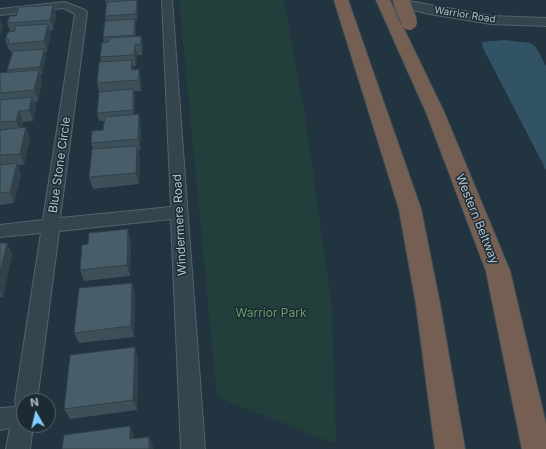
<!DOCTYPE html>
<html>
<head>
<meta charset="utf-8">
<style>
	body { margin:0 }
	#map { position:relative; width:546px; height:449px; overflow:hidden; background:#21343f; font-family:Inter,sans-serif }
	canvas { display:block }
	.north { position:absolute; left:16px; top:393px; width:40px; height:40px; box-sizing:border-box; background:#1b2a33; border:1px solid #57666f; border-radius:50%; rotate:352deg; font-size:11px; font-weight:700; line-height:16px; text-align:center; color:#b1c0ca }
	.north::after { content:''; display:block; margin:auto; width:14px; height:18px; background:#81ceff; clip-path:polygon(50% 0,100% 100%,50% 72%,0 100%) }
</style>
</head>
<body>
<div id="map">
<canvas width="546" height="449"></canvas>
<div class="north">N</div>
</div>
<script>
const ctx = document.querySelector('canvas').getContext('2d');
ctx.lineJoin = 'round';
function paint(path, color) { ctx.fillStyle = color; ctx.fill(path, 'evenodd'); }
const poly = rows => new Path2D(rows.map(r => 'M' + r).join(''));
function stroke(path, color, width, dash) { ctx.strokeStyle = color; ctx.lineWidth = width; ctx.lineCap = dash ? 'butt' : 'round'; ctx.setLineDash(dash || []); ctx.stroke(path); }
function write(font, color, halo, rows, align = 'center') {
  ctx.font = font + ' Inter,sans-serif'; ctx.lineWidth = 3; ctx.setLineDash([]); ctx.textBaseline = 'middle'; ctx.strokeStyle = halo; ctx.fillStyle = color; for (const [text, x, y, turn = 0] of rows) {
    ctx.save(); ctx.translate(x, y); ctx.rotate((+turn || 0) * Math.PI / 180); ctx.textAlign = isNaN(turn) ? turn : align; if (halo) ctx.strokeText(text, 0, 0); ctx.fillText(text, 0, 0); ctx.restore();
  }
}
const green = poly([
	[179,0,284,0,305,116,332,308,336,444,217,397]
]);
const water = poly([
	[505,40,530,43,536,47,546,66,546,170,483,48,482,42]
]);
const minor = poly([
	[162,0,172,0,205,449,181,449,171,219,59,231,37,401,24,401,24,425,33,425,30,449,6,449,10,428,0,430,0,408,15,407,16,404,15,401,41,233,0,237,0,225,43,220,75,14,64,8,0,15,0,9,65,2,85,10,87,12,60,218,171,207,162,0]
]);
const tertiary = poly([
	[379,0,404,0,491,16,546,18,546,26,491,24,430,14,381,3,379,0]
]);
const motorway = poly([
	[334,0,348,0,421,209,440,304,465,449,435,449,416,304,399,209,334,0],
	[376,0,390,0,444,112,510,271,546,424,546,449,522,449,486,271,426,112,376,0]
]);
const motorwayBridge = poly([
	[401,0,409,22]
]);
const wall = poly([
	[105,0,137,0,138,7,137,21,135,21,136,26,136,36,141,36,143,46,142,55,137,55,136,66,133,66,134,70,139,69,141,80,141,91,134,91,135,97,134,115,141,126,140,150,138,150,140,157,139,184,93,189,89,177,93,149,91,143,103,130,104,121,99,121,97,113,99,92,97,83,101,62,100,57,104,42,103,37,106,21,105,16,106,5],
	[53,5,56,15,53,30,49,31,51,34,47,52,45,52,46,57,42,75,40,75,42,81,38,101,34,102,36,108,33,121,23,122,22,128,26,127,30,139,24,165,18,165,21,175,14,203,0,205,0,73,8,73,7,70,12,54,10,50,9,50,5,40,10,31,7,23,16,16],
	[131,240,130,276,84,281,80,270],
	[0,243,7,243,12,254,3,297,0,297],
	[132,283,135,294,134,337,79,343,74,333],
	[138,358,137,410,70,419,64,409]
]);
const shadedWall = poly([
	[137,0,138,7,137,21,136,14],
	[53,5,56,15,53,30,50,20],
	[1,19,3,26,0,36,0,21],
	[135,19,136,26,136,42,134,35],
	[48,24,51,34,47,52,44,41],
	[141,36,143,46,142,55,141,44],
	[135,45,137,55,136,66,134,55],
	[44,49,46,57,42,75,40,67],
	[132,60,134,70,133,81,131,70],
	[139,69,141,80,141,91,139,80],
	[39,70,42,81,38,101,34,90],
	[133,89,135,97,134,118,133,110],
	[32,97,36,108,33,121,29,110],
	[19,111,23,122,20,132,16,121],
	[139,114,141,126,140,150,138,139],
	[26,127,30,139,24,165,20,154],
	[137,146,140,157,139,184,136,173],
	[17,163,21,175,14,203,10,192],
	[128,229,131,240,130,276,127,265],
	[7,243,12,254,3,297,0,292,0,272],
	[132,283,135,294,134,337,131,326],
	[135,347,138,358,137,410,133,400],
	[130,426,134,436,134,449,130,439],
	[149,437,153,446,153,449,149,449]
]);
const building = poly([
	[137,0,136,14,105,16,107,2,137,0],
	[53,5,50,20,7,23,10,16,16,16,19,7,53,5],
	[135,19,134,35,103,37,105,21,135,19],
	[48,24,44,41,8,44,9,39,5,40,8,32,15,31,16,26,48,24],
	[141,36,141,44,135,45,134,55,100,57,102,43,108,42,109,38,141,36],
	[44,49,40,67,7,70,13,51,44,49],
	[132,60,131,70,139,69,139,80,97,83,99,62,132,60],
	[39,70,34,90,0,93,0,73,39,70],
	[133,89,133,110,97,113,99,92,133,89],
	[32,97,29,110,19,111,16,121,0,122,0,100,32,97],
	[139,114,138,139,91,143,92,131,103,130,105,117,139,114],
	[26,127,20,154,0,155,0,130,26,127],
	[137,146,136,173,89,177,92,149,137,146],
	[17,163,10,192,0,193,0,165,17,163],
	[128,229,127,265,80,270,82,245,88,244,89,233,128,229],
	[0,243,7,243,0,272,0,243],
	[132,283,131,326,74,333,79,288,132,283],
	[135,347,133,400,64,409,70,355,135,347],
	[130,426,130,439,149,437,149,449,62,449,64,435,130,426]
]);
const farStreetnames = [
	["Warrior Road",465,15,9]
];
const streetNames = [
	["Blue Stone Circle",60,165,-82],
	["Western Beltway",477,219,68],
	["Windermere Road",180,225,-93]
];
const parkNames = [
	["Warrior Park",271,313]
];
paint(green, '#233f3c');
paint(water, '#325365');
stroke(minor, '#53636c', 2);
stroke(tertiary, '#53636c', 2);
stroke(motorway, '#405059', 2);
paint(minor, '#35454e');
paint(tertiary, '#35454e');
paint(motorway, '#755f52');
stroke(motorwayBridge, '#405059', 18, []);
stroke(motorwayBridge, '#755f52', 16);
paint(wall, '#3d5059');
paint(shadedWall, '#324149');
paint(building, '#475d68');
stroke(building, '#324149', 1);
write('10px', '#b1c0ca', '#1b2a33', farStreetnames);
write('12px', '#b1c0ca', '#1b2a33', streetNames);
write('12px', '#669d66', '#1b2a33', parkNames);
</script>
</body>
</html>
